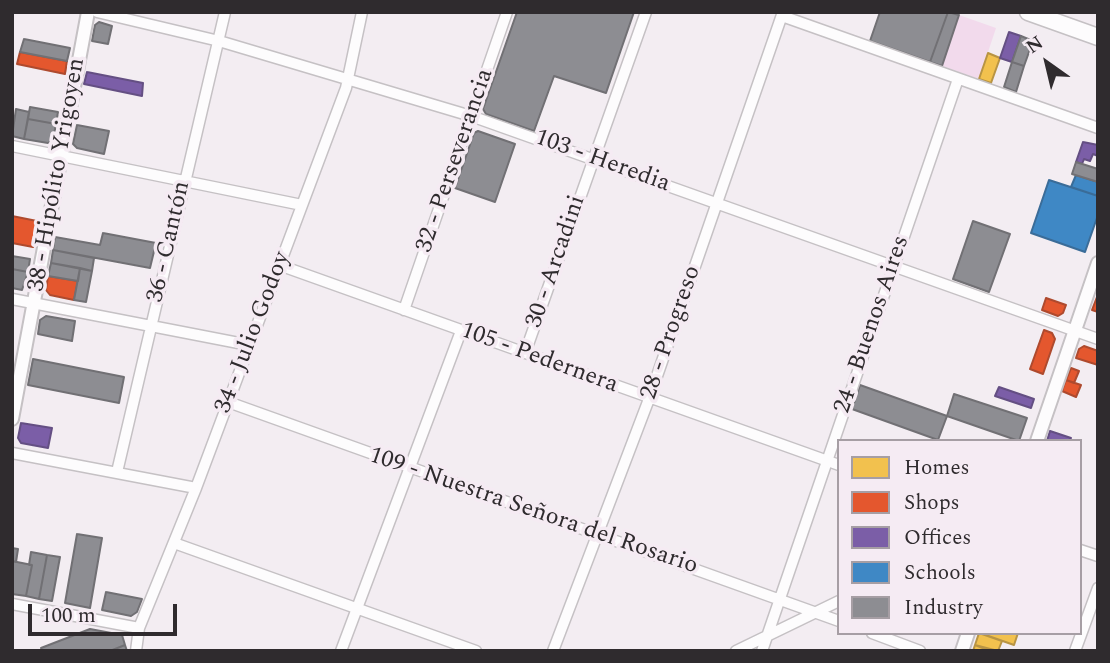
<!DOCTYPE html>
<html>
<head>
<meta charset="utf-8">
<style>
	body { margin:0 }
	#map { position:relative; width:1110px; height:663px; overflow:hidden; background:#f3edf2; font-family:Spectral,serif }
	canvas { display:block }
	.frame { position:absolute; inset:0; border:14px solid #2f2b2e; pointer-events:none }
	.legend { position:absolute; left:837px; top:439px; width:245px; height:196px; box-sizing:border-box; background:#f5ebf3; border:2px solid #a69ea4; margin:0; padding:9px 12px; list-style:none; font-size:21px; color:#2f2b2e }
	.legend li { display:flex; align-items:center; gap:14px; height:35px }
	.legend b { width:35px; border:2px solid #a69ea4 }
	.north { position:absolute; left:1012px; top:28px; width:70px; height:70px; -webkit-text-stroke:5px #f5ebf3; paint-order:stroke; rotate:326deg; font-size:19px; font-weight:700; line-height:28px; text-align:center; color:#2f2b2e }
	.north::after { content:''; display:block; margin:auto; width:24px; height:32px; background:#2f2b2e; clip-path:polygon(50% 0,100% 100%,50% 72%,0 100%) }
	.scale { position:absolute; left:28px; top:604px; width:149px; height:32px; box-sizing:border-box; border:4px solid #2f2b2e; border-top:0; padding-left:9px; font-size:21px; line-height:24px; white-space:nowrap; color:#2f2b2e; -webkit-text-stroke:5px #f5ebf3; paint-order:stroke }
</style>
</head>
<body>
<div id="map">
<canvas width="1110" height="663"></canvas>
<div class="frame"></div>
<ul class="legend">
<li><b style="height:19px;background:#f2c14e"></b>Homes</li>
<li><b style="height:19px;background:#e4572e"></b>Shops</li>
<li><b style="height:19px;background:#7b5ea7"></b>Offices</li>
<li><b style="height:19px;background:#3f88c5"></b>Schools</li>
<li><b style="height:19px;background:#8d8d92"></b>Industry</li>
</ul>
<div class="north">N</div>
<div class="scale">100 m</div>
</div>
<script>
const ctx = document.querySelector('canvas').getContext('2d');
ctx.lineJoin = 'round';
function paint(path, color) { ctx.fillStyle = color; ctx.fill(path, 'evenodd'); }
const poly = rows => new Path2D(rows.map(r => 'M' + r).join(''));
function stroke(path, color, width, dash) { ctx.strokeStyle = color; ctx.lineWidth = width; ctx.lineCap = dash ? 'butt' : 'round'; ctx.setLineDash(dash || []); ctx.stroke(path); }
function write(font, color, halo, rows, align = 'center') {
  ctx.font = font + ' Spectral,serif'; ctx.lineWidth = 7; ctx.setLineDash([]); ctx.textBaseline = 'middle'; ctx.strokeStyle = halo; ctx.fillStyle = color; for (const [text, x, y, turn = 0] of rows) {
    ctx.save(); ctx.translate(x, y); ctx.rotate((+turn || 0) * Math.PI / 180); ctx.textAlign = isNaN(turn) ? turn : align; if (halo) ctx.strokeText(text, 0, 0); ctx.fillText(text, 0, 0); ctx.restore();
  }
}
const green = poly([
	[959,15,996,28,979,79,942,66]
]);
const homes = poly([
	[988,53,1000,58,991,83,979,79,988,53],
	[979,633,1002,641,998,651,975,645,979,633],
	[980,633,1018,633,1014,645,980,633],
	[975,645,990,651,973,651,975,645]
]);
const shops = poly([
	[20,52,67,61,65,74,17,64,20,52],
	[12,216,37,221,33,247,12,243,12,216],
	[48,276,78,281,74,300,50,295,46,290,48,276],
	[1097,297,1098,297,1098,312,1092,310,1097,297],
	[1046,298,1066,305,1063,313,1058,316,1042,310,1046,298],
	[1044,330,1052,333,1055,339,1043,374,1030,369,1044,330],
	[1084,346,1098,351,1098,365,1076,358,1079,349,1084,346],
	[1071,368,1079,371,1074,383,1066,380,1071,368],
	[1066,380,1081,385,1076,397,1062,391,1066,380]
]);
const offices = poly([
	[1009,32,1021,36,1012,62,1000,58,1009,32],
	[87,72,143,83,142,96,84,84,87,72],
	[1083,142,1098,145,1098,156,1093,154,1090,161,1084,159,1082,164,1076,162,1083,142],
	[999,387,1034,399,1031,408,995,396,999,387],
	[21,423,52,428,48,448,21,443,18,438,21,423],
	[1050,431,1071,438,1069,441,1047,441,1050,431]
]);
const schools = poly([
	[1076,175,1098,182,1098,196,1071,187,1076,175],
	[1049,180,1098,196,1098,215,1085,252,1031,233,1049,180]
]);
const industry = poly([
	[517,12,634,12,606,93,554,76,534,131,486,114,483,109,517,12],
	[880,12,948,12,930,62,870,41,880,12],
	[948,12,959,15,942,66,930,62,948,12],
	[99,22,112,26,108,44,92,41,95,25,99,22],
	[1021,36,1033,41,1024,66,1012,62,1021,36],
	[24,39,70,48,67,61,20,52,24,39],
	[1012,62,1024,66,1016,92,1004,87,1012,62],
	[30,107,58,112,56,124,28,119,30,107],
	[16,109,29,112,24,139,12,136,16,109],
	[28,119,56,124,53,140,48,143,24,139,28,119],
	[77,125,109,131,104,154,77,148,73,144,77,125],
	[478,131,515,144,495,202,455,188,474,133,478,131],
	[1076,162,1098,169,1098,182,1072,174,1076,162],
	[973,221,1010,234,989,292,953,279,973,221],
	[103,233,156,243,150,268,53,250,55,237,100,245,103,233],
	[53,250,94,258,92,271,51,263,53,250],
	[12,256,30,259,28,272,12,269,12,256],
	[51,263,80,268,78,281,48,276,51,263],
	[80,268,92,271,86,302,74,300,80,268],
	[12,269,28,272,22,290,12,288,12,269],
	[46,316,75,321,72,341,38,334,40,320,46,316],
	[33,359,124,377,119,403,28,385,33,359],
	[860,385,947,416,938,440,852,409,860,385],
	[954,394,1027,418,1019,441,947,416,954,394],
	[77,534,102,538,90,608,65,603,77,534],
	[12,548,18,549,16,562,12,561,12,548],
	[31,552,47,555,39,599,26,596,32,565,29,565,31,552],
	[47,555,60,557,52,601,39,599,47,555],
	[12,561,32,565,26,596,12,594,12,561],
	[106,592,142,599,137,612,131,616,102,610,106,592],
	[90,629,122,635,125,645,110,651,42,651,41,648,90,629],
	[125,645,127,651,110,651,125,645]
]);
const minor = poly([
	[97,12,219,41,471,116,1098,339],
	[782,16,1098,128],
	[12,146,302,205],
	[279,265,839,465],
	[12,299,249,345],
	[404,310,507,12],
	[525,353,646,12],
	[228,402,839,621],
	[12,453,196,488],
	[117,472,225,12],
	[174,543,476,651],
	[1080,550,1098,556],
	[12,604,139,628],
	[872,633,920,651],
	[136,651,139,628,196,488,346,88,362,12],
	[341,651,461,331],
	[553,651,649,399,783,12],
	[736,651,839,601],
	[762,651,958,79],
	[1075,651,1098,588]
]);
const tertiary = poly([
	[12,419,88,12],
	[1037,441,1098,263],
	[962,651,968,633]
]);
const primary = poly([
	[1028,12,1098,37]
]);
const streetNames = [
	["32 - Perseverancia",456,161,-71],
	["103 - Heredia",602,162,20],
	["38 - Hipólito Yrigoyen",58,175,-80],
	["36 - Cantón",170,242,-77],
	["30 - Arcadini",557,262,-71],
	["24 - Buenos Aires",873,325,-71],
	["34 - Julio Godoy",254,333,-69],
	["28 - Progreso",672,333,-71],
	["105 - Pedernera",539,359,20],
	["109 - Nuestra Señora del Rosario",533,512,19]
];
paint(green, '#f2daec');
paint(homes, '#f2c14e');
stroke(homes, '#b89444', 2);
paint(shops, '#e4572e');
stroke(shops, '#ae4a2e', 2);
paint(offices, '#7b5ea7');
stroke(offices, '#644f83', 2);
paint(schools, '#3f88c5');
stroke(schools, '#3a6c98', 2);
paint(industry, '#8d8d92');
stroke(industry, '#717074', 2);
stroke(minor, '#c5c1c4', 13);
stroke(tertiary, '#c5c1c4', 16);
stroke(primary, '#c5c1c4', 19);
stroke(minor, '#fdfcfd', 10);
stroke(tertiary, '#fdfcfd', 12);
stroke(primary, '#fdfcfd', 16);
write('24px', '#2f2b2e', '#f5ebf3', streetNames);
</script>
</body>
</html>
